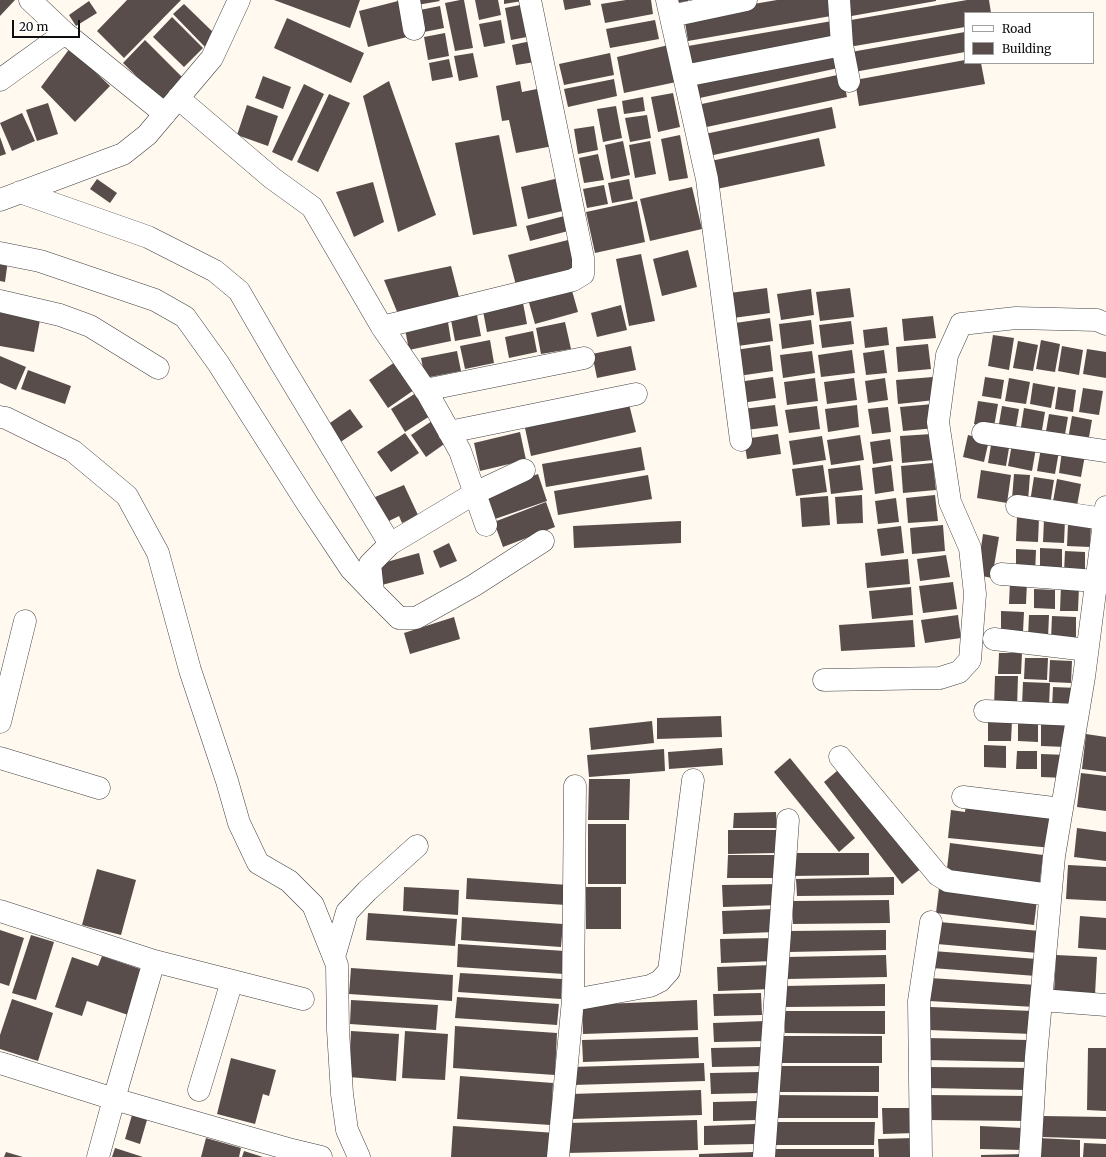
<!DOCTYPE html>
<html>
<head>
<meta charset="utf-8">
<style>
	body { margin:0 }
	#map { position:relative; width:1106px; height:1157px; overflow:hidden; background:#fff9f0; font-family:Merriweather,serif }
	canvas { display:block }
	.legend { position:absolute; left:964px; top:12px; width:130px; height:52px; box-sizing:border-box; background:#fff; border:1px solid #9f9f9f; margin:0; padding:5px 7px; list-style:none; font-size:12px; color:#0e0e0e }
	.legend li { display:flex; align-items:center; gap:8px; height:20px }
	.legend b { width:20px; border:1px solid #9f9f9f }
	.scale { position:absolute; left:12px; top:20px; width:68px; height:18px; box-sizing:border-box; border:2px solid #0e0e0e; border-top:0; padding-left:5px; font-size:12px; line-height:14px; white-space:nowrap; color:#0e0e0e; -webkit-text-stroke:3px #fff; paint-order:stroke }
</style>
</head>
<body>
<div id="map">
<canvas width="1106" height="1157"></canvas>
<ul class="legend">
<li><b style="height:5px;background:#fff"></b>Road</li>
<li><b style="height:11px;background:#584d4a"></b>Building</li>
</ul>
<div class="scale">20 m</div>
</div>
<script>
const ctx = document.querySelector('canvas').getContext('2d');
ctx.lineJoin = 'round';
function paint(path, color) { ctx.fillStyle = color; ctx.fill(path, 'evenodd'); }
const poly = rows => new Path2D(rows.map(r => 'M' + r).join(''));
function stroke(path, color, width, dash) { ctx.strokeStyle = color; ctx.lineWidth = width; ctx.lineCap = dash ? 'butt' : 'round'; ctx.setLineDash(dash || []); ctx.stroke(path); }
const building = poly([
	[0,0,15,0,0,16],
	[127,0,181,0,124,58,97,31],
	[274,0,360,0,350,28],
	[416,0,439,0,440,1,417,5],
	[460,0,464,0,473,48,455,51,445,3],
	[475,0,498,0,501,15,479,20],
	[504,0,522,0,522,1,504,4],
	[563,0,590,0,591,5,565,10],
	[626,0,651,0,653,14,605,23,601,4],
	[673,0,688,0,688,1,674,3],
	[777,0,829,0,831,16,688,41,684,16],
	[843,0,936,0,936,1,846,17],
	[967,0,989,0,991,13,965,13,965,27,849,47,845,21],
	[89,1,97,13,76,26,69,15],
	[398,1,407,37,368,47,359,11],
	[184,4,216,35,205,47,173,14],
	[525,4,532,36,511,40,505,8],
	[440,6,444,28,424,32,420,10],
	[172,17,203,48,184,67,153,37],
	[287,18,364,53,351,83,274,48],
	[501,20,505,43,484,47,479,24],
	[655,20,659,39,610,48,606,29],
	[832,21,836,45,692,71,688,46],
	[965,32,965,52,854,72,851,52],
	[445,33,449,56,428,60,424,37],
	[145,40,186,81,164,103,123,63],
	[531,41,535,62,516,65,512,45],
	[673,44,681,81,624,93,617,57],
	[838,47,843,67,695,99,691,79],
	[70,48,110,86,75,122,41,87],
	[473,53,478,77,459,81,454,56],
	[610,53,614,75,564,85,559,64],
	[449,59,453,77,432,81,429,63],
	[965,60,965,63,981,63,985,84,859,106,855,80],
	[842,74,847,97,702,128,697,105],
	[263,76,291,87,283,109,255,98],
	[614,79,617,96,568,107,564,89],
	[389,81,436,215,398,232,363,96],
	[520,81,522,92,542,88,553,146,516,153,509,120,502,121,496,86],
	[304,84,324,94,292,161,272,152],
	[673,93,680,127,658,132,651,97],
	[329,94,350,103,318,172,297,162],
	[643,97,645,111,624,114,622,101],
	[48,103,58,134,37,141,26,110],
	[247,105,278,116,268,146,237,135],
	[616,106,622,138,603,142,597,109],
	[832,107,836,128,709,156,705,134],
	[22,113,35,141,12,151,0,123],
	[647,115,651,138,630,142,625,118],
	[594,126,598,150,578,154,574,129],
	[499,135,517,226,473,235,455,143],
	[680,135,688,178,669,181,661,139],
	[0,137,6,154,0,156],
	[819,138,825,166,712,190,706,162],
	[623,141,630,175,611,179,605,145],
	[650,141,656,174,635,178,629,145],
	[598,154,604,180,584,183,579,158],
	[559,178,567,210,528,219,521,187],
	[97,179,117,193,110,203,90,189],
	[629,179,633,199,612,203,608,183],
	[373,182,384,222,354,237,336,192],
	[604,185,608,204,587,208,583,189],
	[692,187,702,229,650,241,640,199],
	[637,201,645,242,595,253,586,212],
	[568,215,572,230,530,241,526,226],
	[568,240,576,269,516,285,508,255],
	[688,250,697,287,662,296,653,259],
	[641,254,655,321,629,326,616,259],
	[0,259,8,260,5,282,0,281],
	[451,266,459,297,398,314,384,280],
	[571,287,578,312,535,324,528,299],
	[767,288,770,313,733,318,730,293],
	[850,288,854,317,820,321,816,292],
	[811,289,814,315,781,320,777,294],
	[523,303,527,324,487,332,483,311],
	[621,305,627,330,597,337,591,313],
	[0,312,40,320,34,352,0,346],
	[477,315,481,336,455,341,451,320],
	[447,316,451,341,409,350,404,324],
	[933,316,936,338,904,341,902,319],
	[770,318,773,341,738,346,735,323],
	[811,320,814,344,782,349,779,324],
	[851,321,854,344,822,348,819,325],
	[565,322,571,349,541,354,536,328],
	[887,327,889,345,865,348,863,330],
	[533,331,537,352,509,358,505,337],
	[993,335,1014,338,1009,370,988,366],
	[490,340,494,363,465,369,460,346],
	[1041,340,1060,344,1055,372,1036,369],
	[1018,341,1038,345,1033,371,1013,368],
	[928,344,931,369,898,372,896,347],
	[770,345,773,371,738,376,735,350],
	[631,346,636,370,597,378,592,354],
	[1062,346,1083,350,1079,375,1058,371],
	[1087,349,1106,352,1106,378,1083,374],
	[852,350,855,373,821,377,818,355],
	[884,350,887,373,866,375,863,353],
	[457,351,461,371,425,378,421,358],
	[812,351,815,373,783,378,780,355],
	[0,356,26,367,16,390,0,383],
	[395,362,414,390,388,408,369,380],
	[28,370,71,386,65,404,21,389],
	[773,377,776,398,741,403,738,382],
	[933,377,935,400,898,404,896,380],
	[985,377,1004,380,1001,399,982,396],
	[815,378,818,401,787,405,784,382],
	[854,378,857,400,827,404,824,382],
	[885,378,888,400,868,403,865,381],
	[1009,378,1030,382,1026,404,1005,401],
	[1033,383,1055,387,1051,408,1030,404],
	[1058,387,1076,390,1073,412,1055,409],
	[1083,388,1103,391,1099,415,1079,412],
	[416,393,430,416,405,432,391,409],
	[978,401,998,404,994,427,974,424],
	[629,404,636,432,531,456,525,428],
	[933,404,936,428,903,431,900,407],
	[775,405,778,426,746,430,743,409],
	[857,405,859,427,828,432,825,409],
	[817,406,820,429,789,433,785,410],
	[1002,406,1019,409,1015,433,998,430],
	[888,407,891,432,872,434,868,409],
	[1024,408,1045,412,1041,436,1020,433],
	[350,409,363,427,339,443,327,425],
	[1049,414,1068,417,1064,440,1045,437],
	[1072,416,1092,420,1088,443,1068,439],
	[432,421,447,442,426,457,411,435],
	[520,432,526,460,480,471,474,443],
	[405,433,419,453,391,472,377,452],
	[778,434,781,454,747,459,744,439],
	[932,434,934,460,902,463,900,436],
	[860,435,864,460,831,465,827,440],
	[968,435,989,440,984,462,963,457],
	[822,436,826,460,793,465,789,441],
	[890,439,893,461,873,464,870,442],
	[992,439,1010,442,1006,466,988,463],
	[1012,444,1036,448,1032,471,1008,466],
	[641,447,645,470,546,487,542,464],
	[1041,448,1059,451,1055,474,1037,471],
	[1062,451,1085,455,1081,477,1059,473],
	[933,463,936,490,903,493,901,466],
	[823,465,827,492,796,496,792,469],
	[860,465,863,490,831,494,828,469],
	[891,465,894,491,875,494,872,468],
	[981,470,1011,475,1007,503,977,498],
	[538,474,547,501,495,519,486,492],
	[1014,474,1030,475,1028,501,1012,499],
	[648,475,652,499,558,515,554,491],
	[1034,477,1054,480,1050,505,1030,502],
	[1057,479,1081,484,1076,511,1052,507],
	[404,485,418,515,402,523,399,516,387,522,375,497],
	[862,495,863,523,837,524,835,497],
	[935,495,938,521,908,523,906,498],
	[828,496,830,525,802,527,800,498],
	[896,498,899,522,878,524,875,501],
	[546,502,555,527,503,547,494,522],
	[1017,517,1039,518,1038,542,1016,541],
	[1044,519,1065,520,1064,543,1043,542],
	[681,521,681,543,574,548,573,526],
	[1068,524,1091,525,1090,547,1067,546],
	[943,525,945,551,912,554,910,528],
	[901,526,904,553,881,556,877,529],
	[983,534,999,537,992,578,977,575],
	[449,543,457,561,440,568,433,551],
	[1040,548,1062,549,1062,573,1040,572],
	[1016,549,1036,550,1035,575,1016,574],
	[1065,551,1085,552,1085,574,1064,573],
	[419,553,424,574,378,586,372,566],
	[946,555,950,577,920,581,917,559],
	[908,559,910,584,867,588,865,563],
	[1010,581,1027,581,1026,604,1009,604],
	[953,582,957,609,923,613,919,586],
	[1061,585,1079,586,1078,611,1060,611],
	[911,587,913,615,872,619,869,591],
	[1034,589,1055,590,1055,609,1034,608],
	[1001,611,1024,612,1023,632,1001,631],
	[958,615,961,638,925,643,921,620],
	[1029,615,1049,615,1048,638,1028,637],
	[1052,616,1076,617,1076,640,1051,639],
	[454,617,460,639,410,654,404,633],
	[913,620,915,647,841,651,839,625],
	[999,653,1022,653,1021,674,998,674],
	[1025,658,1048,658,1047,680,1024,679],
	[1050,660,1072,661,1071,683,1049,682],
	[995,676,1018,676,1017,708,994,707],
	[1023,682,1050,683,1049,706,1022,705],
	[1053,687,1077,688,1076,710,1052,709],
	[721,716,722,737,657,739,657,718],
	[988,720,1012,721,1011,741,988,741],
	[652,721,654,743,591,750,589,728],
	[1018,721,1038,721,1038,742,1018,741],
	[1041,724,1066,724,1066,747,1041,746],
	[1086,734,1106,737,1106,772,1082,769],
	[984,745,1006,746,1006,768,984,767],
	[722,748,723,765,669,769,668,752],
	[664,749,665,771,589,777,587,755],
	[1017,751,1037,751,1037,769,1016,769],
	[1041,754,1067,755,1066,778,1041,777],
	[790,758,855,838,839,852,774,772],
	[844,765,923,867,902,884,824,782],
	[1081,773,1106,776,1106,811,1077,807],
	[589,779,630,779,629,820,588,820],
	[966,803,1055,811,1052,848,948,838,951,810,965,812],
	[776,812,777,828,733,828,734,813],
	[588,824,626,824,626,884,588,884],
	[1077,828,1106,832,1106,861,1074,857],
	[728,830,776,830,776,853,728,854],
	[950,843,1043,855,1039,889,946,877],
	[790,853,869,853,869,875,790,876],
	[728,855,775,855,775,878,727,878],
	[1068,865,1106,867,1106,901,1066,899],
	[97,869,136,880,121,935,82,925],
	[894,877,894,895,797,896,796,879],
	[467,878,568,885,567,905,466,899],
	[780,884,780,905,723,907,722,885],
	[404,887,459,890,458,915,403,911],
	[586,887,621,887,621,929,586,929],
	[939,888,1037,900,1034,925,936,913],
	[889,900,890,923,793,924,793,901],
	[774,909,775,932,723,934,722,911],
	[368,913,457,919,455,946,366,940],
	[1080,916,1106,918,1106,950,1078,948],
	[462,917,563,924,561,947,461,940],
	[939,922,1040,931,1038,953,937,944],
	[0,930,24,938,9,986,0,983],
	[886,930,886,950,789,952,789,931],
	[31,935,54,942,36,1000,12,993],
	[775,938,775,961,721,963,720,939],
	[458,944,565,951,564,974,457,967],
	[933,951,1037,959,1036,976,932,968],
	[886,955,887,977,787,979,786,957],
	[1056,955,1097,957,1095,995,1054,993],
	[102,956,149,972,134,1017,87,1001,82,1016,55,1007,72,957,98,966],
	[772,965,772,989,718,991,717,967],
	[351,968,453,975,452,1001,349,994],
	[460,973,562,979,561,999,458,992],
	[930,978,1037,985,1035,1007,929,1001],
	[885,984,885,1006,785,1007,785,986],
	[761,993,762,1015,714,1016,713,994],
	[457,997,559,1004,557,1025,455,1018],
	[12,999,53,1013,38,1061,0,1049,0,1035],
	[351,1000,438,1005,436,1030,350,1024],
	[697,1000,698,1030,583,1034,582,1005],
	[930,1007,1033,1011,1032,1034,929,1030],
	[785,1011,885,1011,885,1034,785,1033],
	[765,1021,765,1041,714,1042,713,1023],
	[455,1026,557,1033,555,1075,453,1068],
	[351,1031,399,1034,396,1081,349,1077],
	[405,1031,448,1034,445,1080,402,1078],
	[782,1036,882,1036,882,1063,782,1063],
	[698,1037,699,1058,583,1062,582,1040],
	[926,1038,1029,1040,1028,1062,926,1060],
	[762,1047,763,1066,712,1067,711,1048],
	[1088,1048,1106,1048,1106,1111,1087,1110],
	[231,1058,276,1070,269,1096,263,1094,255,1124,217,1114],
	[704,1063,705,1081,573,1085,572,1067],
	[780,1066,879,1066,879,1092,780,1092],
	[926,1067,1029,1068,1029,1090,926,1088],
	[761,1072,762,1093,711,1094,710,1073],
	[460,1076,553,1083,551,1125,457,1119],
	[701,1090,702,1115,572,1119,571,1094],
	[773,1095,878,1096,878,1118,773,1118],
	[926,1095,1028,1096,1028,1121,926,1120],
	[758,1101,759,1120,713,1121,713,1102],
	[882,1108,915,1108,915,1133,883,1134],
	[132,1115,147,1120,140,1144,125,1139],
	[1043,1116,1106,1117,1106,1139,1043,1137],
	[697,1120,698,1150,567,1153,566,1123],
	[774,1122,875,1122,874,1145,774,1145],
	[755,1124,756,1144,704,1145,704,1126],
	[453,1126,556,1133,554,1157,451,1157],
	[980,1126,1023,1128,1023,1150,980,1149],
	[206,1138,241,1148,239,1157,201,1157],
	[913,1138,914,1157,879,1157,878,1139],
	[1038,1138,1080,1140,1080,1157,1037,1157],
	[1084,1143,1106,1144,1106,1157,1083,1157],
	[115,1148,143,1157,112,1157],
	[771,1149,874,1149,874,1157,771,1157],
	[244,1151,263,1157,242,1157],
	[6,1152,23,1157,4,1157],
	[754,1152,754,1157,699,1157,699,1154],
	[1024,1154,1024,1157,981,1157,981,1155]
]);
const street = poly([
	[30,0,65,33,165,114],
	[409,0,414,29],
	[667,0,707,179,741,440],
	[839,0,842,45,849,81],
	[671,16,746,0],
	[684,76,842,45],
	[0,80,65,33],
	[178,98,272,178,312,207,382,327,428,394,460,451,486,525],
	[20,192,148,237,215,271,239,291,279,360,390,544],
	[0,200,123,154,147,135,212,58,239,0],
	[0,253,40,261,155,300,185,317,218,363,307,503,351,569,373,592],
	[0,301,60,315,90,326,158,368],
	[382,327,573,280,583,274,583,258,530,0],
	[425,390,584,358],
	[0,417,6,418,73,451,127,496,158,553,190,670,227,781,239,823,258,863,289,881,313,905,337,965,338,1030,342,1094,347,1130,359,1157],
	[449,432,636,394],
	[983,433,1106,451],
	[524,470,475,493,390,544,370,564,373,592,399,618,416,618,473,586,543,541],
	[1017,506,1104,519],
	[1001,574,1096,581],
	[994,639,1087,650],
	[824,680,940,678,959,672,970,660,975,594,970,548,950,502,938,422,947,355,961,324,1016,318,1097,320,1106,324],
	[985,711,1077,715],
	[0,722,25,621],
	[840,757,938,875,948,881,1050,895],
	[0,758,99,788],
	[963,797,1062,809],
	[0,911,154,961,114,1099,292,1150,290,1157],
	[334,957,347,912,367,891,417,846],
	[154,961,303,999],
	[573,1000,650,986,660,981,669,971,693,780],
	[1041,1000,1106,1005],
	[0,1063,114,1099,98,1157],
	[199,1090,232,981],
	[292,1150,321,1157],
	[558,1157,573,1000,575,786],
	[764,1157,788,820],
	[921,1157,919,1001,931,922],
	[1030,1157,1036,1057,1054,856,1084,677,1106,507]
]);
paint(building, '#584d4a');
stroke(street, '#414141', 23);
stroke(street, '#fff', 22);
</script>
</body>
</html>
